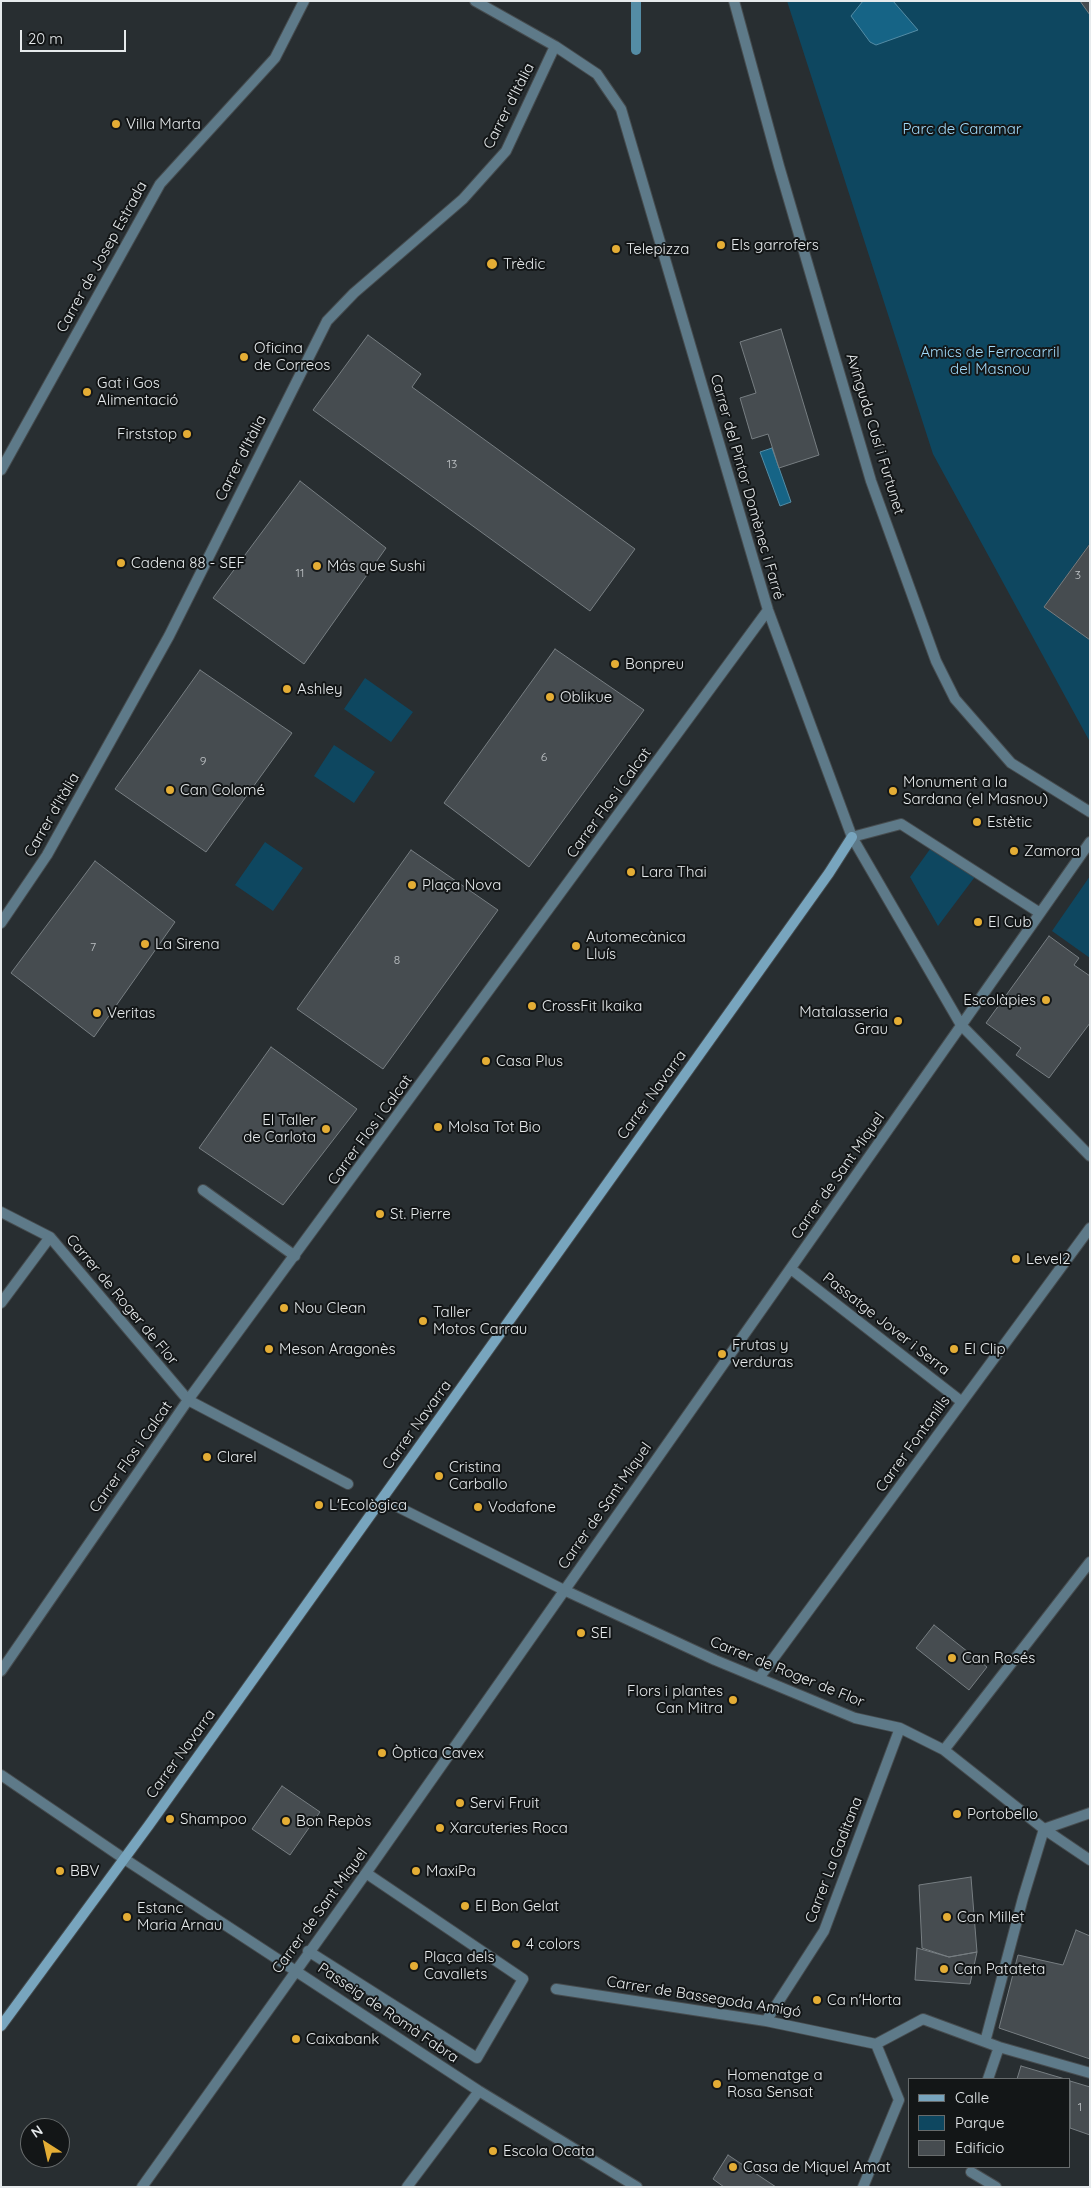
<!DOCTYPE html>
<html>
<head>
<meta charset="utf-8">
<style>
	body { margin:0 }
	#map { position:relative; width:1091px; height:2188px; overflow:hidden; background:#282e31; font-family:Quicksand,sans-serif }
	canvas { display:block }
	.frame { position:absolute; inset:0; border:2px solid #e6eaec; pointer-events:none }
	.legend { position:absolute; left:908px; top:2078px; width:162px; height:90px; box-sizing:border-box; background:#131617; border:1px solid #676b6c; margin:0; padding:6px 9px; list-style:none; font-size:15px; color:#e6eaec }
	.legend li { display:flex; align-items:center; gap:10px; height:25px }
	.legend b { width:25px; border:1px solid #676b6c }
	.north { position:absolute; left:20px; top:2118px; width:50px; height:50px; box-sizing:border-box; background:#131617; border:1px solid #676b6c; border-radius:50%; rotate:325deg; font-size:14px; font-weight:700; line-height:20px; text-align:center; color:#e6eaec }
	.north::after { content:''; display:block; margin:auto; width:18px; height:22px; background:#e4ad35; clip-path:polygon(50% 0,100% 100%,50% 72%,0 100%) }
	.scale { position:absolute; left:20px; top:30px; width:106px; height:22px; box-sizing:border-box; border:2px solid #e6eaec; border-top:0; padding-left:6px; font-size:15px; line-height:18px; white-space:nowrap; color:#e6eaec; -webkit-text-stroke:4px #131617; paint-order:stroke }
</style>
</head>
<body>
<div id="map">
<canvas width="1091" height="2188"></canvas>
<div class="frame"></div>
<ul class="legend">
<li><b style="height:6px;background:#78a5be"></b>Calle</li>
<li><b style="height:14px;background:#0e4760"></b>Parque</li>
<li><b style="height:14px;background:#464c50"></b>Edificio</li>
</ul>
<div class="north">N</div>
<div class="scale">20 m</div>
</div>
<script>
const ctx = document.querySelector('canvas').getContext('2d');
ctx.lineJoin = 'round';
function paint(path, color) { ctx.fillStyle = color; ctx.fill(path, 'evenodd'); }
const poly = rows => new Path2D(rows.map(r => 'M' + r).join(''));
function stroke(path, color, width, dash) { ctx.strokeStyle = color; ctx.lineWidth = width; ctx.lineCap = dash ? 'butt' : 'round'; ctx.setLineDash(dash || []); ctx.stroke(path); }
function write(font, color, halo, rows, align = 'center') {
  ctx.font = font + ' Quicksand,sans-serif'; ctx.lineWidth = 4; ctx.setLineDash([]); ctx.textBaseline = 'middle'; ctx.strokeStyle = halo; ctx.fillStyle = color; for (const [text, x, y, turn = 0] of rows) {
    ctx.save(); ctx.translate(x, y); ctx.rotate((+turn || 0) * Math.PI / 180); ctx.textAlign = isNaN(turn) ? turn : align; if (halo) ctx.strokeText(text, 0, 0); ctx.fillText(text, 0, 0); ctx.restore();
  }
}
const green = poly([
	[787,1,1090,1,1090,543,1044,607,1090,640,1090,742,933,454],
	[365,678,413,712,391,742,344,709],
	[334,745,375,772,354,803,314,776],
	[265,842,303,868,273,911,235,885],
	[933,845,977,874,938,926,910,877],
	[1090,876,1090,958,1052,931]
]);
const water = poly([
	[863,1,893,1,918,30,876,45,870,42,851,16,863,1],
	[772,448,791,502,780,506,760,452,772,448]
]);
const stream = poly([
	[636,50,636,1]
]);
const building = poly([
	[1080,1,1090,1,1090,15,1080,1],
	[781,329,819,455,779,468,768,434,752,439,740,398,756,393,740,342,781,329],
	[368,335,421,374,412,387,635,549,590,611,313,410,368,335],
	[300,481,386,548,304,664,213,598,300,481],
	[1090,544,1090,640,1044,607,1090,544],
	[555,649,644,710,529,867,444,803,555,649],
	[200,670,292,733,206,852,115,789,200,670],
	[411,850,498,910,383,1069,297,1009,411,850],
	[95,861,175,922,94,1037,11,973,95,861],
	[1049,936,1079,958,1074,965,1090,976,1090,1023,1049,1078,1016,1055,1021,1048,986,1023,1049,936],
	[271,1047,357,1109,283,1205,199,1148,271,1047],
	[934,1625,987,1667,969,1690,916,1648,934,1625],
	[282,1786,320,1812,290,1855,252,1829,282,1786],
	[971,1877,977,1952,949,1957,922,1948,919,1885,971,1877],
	[1076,1930,1090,1936,1090,2059,999,2028,1018,1955,1063,1965,1076,1930],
	[917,1948,949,1957,977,1952,970,1984,915,1980,917,1948],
	[1021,2066,1065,2079,1017,2079,1021,2066],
	[1070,2081,1090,2087,1090,2135,1070,2128,1070,2081],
	[728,2155,776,2187,724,2187,713,2179,728,2155]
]);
const lane = poly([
	[203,1190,295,1256]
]);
const street = poly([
	[475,1,555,46,597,74,621,109,768,610,852,837,961,1025,1090,1156],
	[734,1,779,166,871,481,936,661,955,699,1011,763,1090,812],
	[1,470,160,184,275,58,304,1],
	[852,837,901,824,1040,913],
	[1,923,47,855,169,636,327,321,354,293,463,199,506,151,555,46],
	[1,1212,50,1237,188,1400,348,1484],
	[791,1269,962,1402],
	[1,1303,50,1237],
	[396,1506,564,1590,715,1660,855,1718,900,1728,944,1750,1044,1829,1090,1860],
	[1,1671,188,1400,768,610],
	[759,1678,1090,1228],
	[944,1750,1090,1562],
	[1,1775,123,1858,479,2091,637,2187],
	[1044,1829,1090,1813],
	[308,1951,477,2058,523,1979,366,1873],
	[556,1989,766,2021,876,2044],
	[766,2021,824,1931,900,1728],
	[985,2042,1023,1898,1044,1829],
	[876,2044,923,2019,999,2047,1090,2073],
	[988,2079,999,2047],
	[971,2172,996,2187],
	[142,2187,366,1873,1090,842],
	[407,2187,479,2091],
	[863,2187,899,2100,876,2044]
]);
const secondary = poly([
	[1,2026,149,1825,829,873,852,837]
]);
const markers = [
	[116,124,5,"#e4ad35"],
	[721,245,5,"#e4ad35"],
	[616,249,5,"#e4ad35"],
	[492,264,6,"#e4ad35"],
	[244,357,5,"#e4ad35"],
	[87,392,5,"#e4ad35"],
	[187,434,5,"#e4ad35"],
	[121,563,5,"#e4ad35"],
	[317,566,5,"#e4ad35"],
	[615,664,5,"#e4ad35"],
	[287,689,5,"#e4ad35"],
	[550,697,5,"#e4ad35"],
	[170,790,5,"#e4ad35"],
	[893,791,5,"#e4ad35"],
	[977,822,5,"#e4ad35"],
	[1014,851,5,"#e4ad35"],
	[631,872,5,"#e4ad35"],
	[412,885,5,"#e4ad35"],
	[978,922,5,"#e4ad35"],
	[145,944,5,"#e4ad35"],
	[576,946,5,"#e4ad35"],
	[1046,1000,5,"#e4ad35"],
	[532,1006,5,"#e4ad35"],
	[97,1013,5,"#e4ad35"],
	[898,1021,5,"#e4ad35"],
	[486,1061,5,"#e4ad35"],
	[438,1127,5,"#e4ad35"],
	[326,1129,5,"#e4ad35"],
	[380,1214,5,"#e4ad35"],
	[1016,1259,5,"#e4ad35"],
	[284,1308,5,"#e4ad35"],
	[423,1321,5,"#e4ad35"],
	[269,1349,5,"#e4ad35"],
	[954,1349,5,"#e4ad35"],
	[722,1354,5,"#e4ad35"],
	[207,1457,5,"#e4ad35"],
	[439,1476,5,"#e4ad35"],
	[319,1505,5,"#e4ad35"],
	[478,1507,5,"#e4ad35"],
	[581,1633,5,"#e4ad35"],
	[952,1658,5,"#e4ad35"],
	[733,1700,5,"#e4ad35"],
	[382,1753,5,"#e4ad35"],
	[460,1803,5,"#e4ad35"],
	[957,1814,5,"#e4ad35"],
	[170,1819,5,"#e4ad35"],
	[286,1821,5,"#e4ad35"],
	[440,1828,5,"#e4ad35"],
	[60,1871,5,"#e4ad35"],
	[416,1871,5,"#e4ad35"],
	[465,1906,5,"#e4ad35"],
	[127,1917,5,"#e4ad35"],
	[947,1917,5,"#e4ad35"],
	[516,1944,5,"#e4ad35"],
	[414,1966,5,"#e4ad35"],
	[944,1969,5,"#e4ad35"],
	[817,2000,5,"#e4ad35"],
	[296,2039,5,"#e4ad35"],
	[717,2084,5,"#e4ad35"],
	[493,2151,5,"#e4ad35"],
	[733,2167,5,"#e4ad35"]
];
const numberNames = [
	["13",452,464],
	["11",300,573],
	["3",1078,575],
	["6",544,757],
	["9",203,761],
	["7",93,947],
	["8",397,960],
	["1",1080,2107]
];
const streetNames = [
	["Carrer d'Itàlia",509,106,-63],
	["Carrer de Josep Estrada",102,257,-61],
	["Avinguda Cusí i Furtunet",875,434,73],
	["Carrer d'Itàlia",241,458,-63],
	["Carrer del Pintor Domènec i Farré",747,487,74],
	["Carrer Flos i Calcat",609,803,-54],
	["Carrer d'Itàlia",52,815,-60],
	["Carrer Navarra",652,1095,-54],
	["Carrer Flos i Calcat",370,1130,-54],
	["Carrer de Sant Miquel",838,1176,-55],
	["Carrer de Roger de Flor",122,1300,50],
	["Passatge Jover i Serra",886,1324,38],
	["Carrer Navarra",417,1425,-54],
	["Carrer Fontanills",913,1444,-54],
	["Carrer Flos i Calcat",131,1457,-55],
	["Carrer de Sant Miquel",605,1506,-55],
	["Carrer de Roger de Flor",787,1672,22],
	["Carrer Navarra",181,1754,-54],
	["Carrer La Gaditana",834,1860,-69],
	["Carrer de Sant Miquel",320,1911,-54],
	["Carrer de Bassegoda Amigó",704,1997,9],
	["Passeig de Romà Fabra",388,2013,34]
];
const poiNames = [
	["Villa Marta",126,124],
	["Els garrofers",731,245],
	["Telepizza",626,249],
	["Trèdic",503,264],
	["Oficina",254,348],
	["de Correos",254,365],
	["Gat i Gos",97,383],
	["Alimentació",97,400],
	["Firststop",177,434,"right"],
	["Cadena 88 - SEF",131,563],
	["Más que Sushi",327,566],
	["Bonpreu",625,664],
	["Ashley",297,689],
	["Oblikue",560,697],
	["Monument a la",903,782],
	["Sardana (el Masnou)",903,799],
	["Can Colomé",180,790],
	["Estètic",987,822],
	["Zamora",1024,851],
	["Lara Thai",641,872],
	["Plaça Nova",422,885],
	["El Cub",988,922],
	["Automecànica",586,937],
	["Lluís",586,954],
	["La Sirena",155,944],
	["Escolàpies",1036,1000,"right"],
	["CrossFit Ikaika",542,1006],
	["Matalasseria",888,1012,"right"],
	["Grau",888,1029,"right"],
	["Veritas",107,1013],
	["Casa Plus",496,1061],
	["El Taller",316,1120,"right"],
	["de Carlota",316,1137,"right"],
	["Molsa Tot Bio",448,1127],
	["St. Pierre",390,1214],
	["Level2",1026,1259],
	["Nou Clean",294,1308],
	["Taller",433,1312],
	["Motos Carrau",433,1329],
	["Frutas y",732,1345],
	["verduras",732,1362],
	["Meson Aragonès",279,1349],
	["El Clip",964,1349],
	["Clarel",217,1457],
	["Cristina",449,1467],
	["Carballo",449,1484],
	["L'Ecològica",329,1505],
	["Vodafone",488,1507],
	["SEI",591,1633],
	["Can Rosés",962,1658],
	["Flors i plantes",723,1691,"right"],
	["Can Mitra",723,1708,"right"],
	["Òptica Cavex",392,1753],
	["Servi Fruit",470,1803],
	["Portobello",967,1814],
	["Shampoo",180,1819],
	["Bon Repòs",296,1821],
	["Xarcuteries Roca",450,1828],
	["BBV",70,1871],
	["MaxiPa",426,1871],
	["El Bon Gelat",475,1906],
	["Estanc",137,1908],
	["Maria Arnau",137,1925],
	["Can Millet",957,1917],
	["4 colors",526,1944],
	["Plaça dels",424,1957],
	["Cavallets",424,1974],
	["Can Patateta",954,1969],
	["Ca n'Horta",827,2000],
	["Caixabank",306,2039],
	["Homenatge a",727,2075],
	["Rosa Sensat",727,2092],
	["Escola Ocata",503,2151],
	["Casa de Miquel Amat",743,2167]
];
const parkNames = [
	["Parc de Caramar",962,129],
	["Amics de Ferrocarril",990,352],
	["del Masnou",990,369]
];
paint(green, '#0e4760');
paint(water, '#166486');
stroke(water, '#548ca5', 1);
stroke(stream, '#548ca5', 10);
paint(building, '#464c50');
stroke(building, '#777e82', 1);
stroke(lane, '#464c4f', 12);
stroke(street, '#464c4f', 12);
stroke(secondary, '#464c4f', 12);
stroke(lane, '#5e7a89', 10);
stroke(street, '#5e7a89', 10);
stroke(secondary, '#78a5be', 10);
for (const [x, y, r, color] of markers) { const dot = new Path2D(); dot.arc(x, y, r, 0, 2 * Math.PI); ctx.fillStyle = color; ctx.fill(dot); stroke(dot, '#131617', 2); }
write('12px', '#bec2c5', null, numberNames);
write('15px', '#e6eaec', '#131617', streetNames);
write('15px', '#e6eaec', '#131617', poiNames, 'left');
write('15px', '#a1d9f8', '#131617', parkNames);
</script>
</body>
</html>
